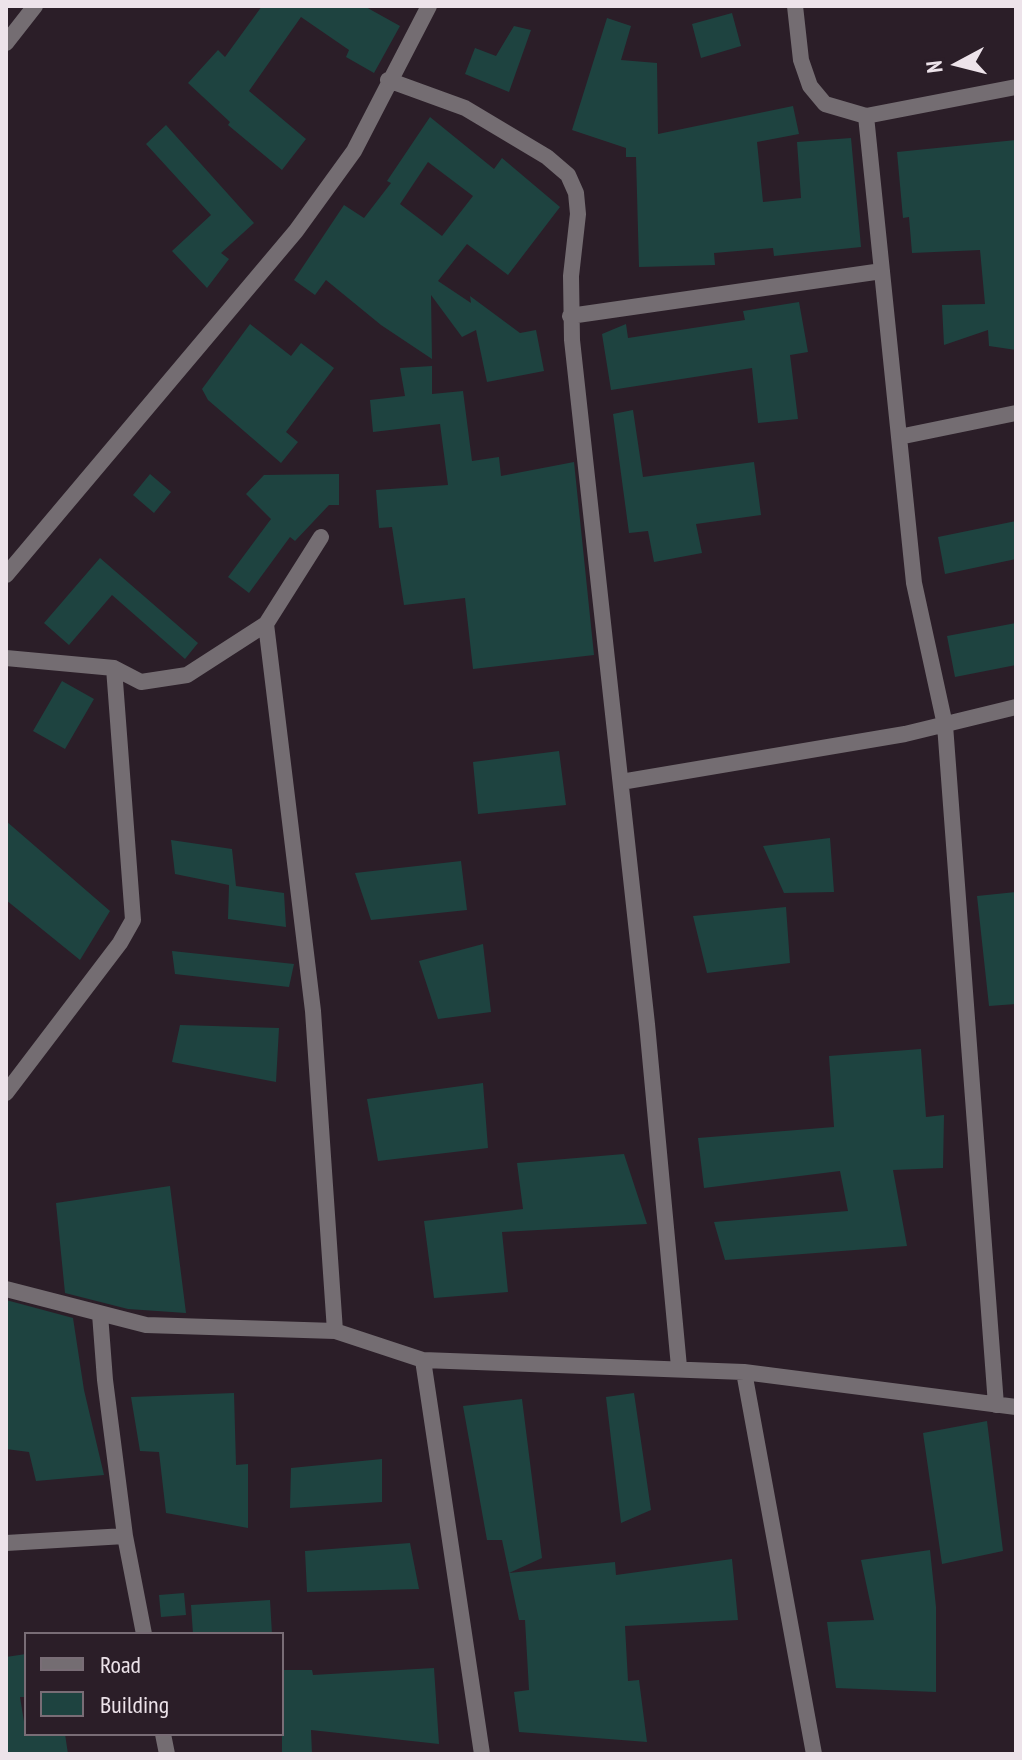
<!DOCTYPE html>
<html>
<head>
<meta charset="utf-8">
<style>
	body { margin:0 }
	#map { position:relative; width:1022px; height:1760px; overflow:hidden; background:#2b1e28; font-family:"PT Sans Narrow",sans-serif }
	canvas { display:block }
	.frame { position:absolute; inset:0; border:8px solid #ede3ea; pointer-events:none }
	.legend { position:absolute; left:24px; top:1632px; width:260px; height:104px; box-sizing:border-box; background:#2b1e28; border:2px solid #796d76; margin:0; padding:10px 14px; list-style:none; font-size:24px; color:#ede3ea }
	.legend li { display:flex; align-items:center; gap:16px; height:40px }
	.legend b { width:40px; border:2px solid #796d76 }
	.north { position:absolute; left:918px; top:24px; width:80px; height:80px; -webkit-text-stroke:6px #2b1e28; paint-order:stroke; rotate:263deg; font-size:22px; font-weight:700; line-height:32px; text-align:center; color:#ede3ea }
	.north::after { content:''; display:block; margin:auto; width:28px; height:36px; background:#ede3ea; clip-path:polygon(50% 0,100% 100%,50% 72%,0 100%) }
</style>
</head>
<body>
<div id="map">
<canvas width="1022" height="1760"></canvas>
<div class="frame"></div>
<ul class="legend">
<li><b style="height:10px;background:#746d72"></b>Road</li>
<li><b style="height:22px;background:#1e4340"></b>Building</li>
</ul>
<div class="north">N</div>
</div>
<script>
const ctx = document.querySelector('canvas').getContext('2d');
ctx.lineJoin = 'round';
function paint(path, color) { ctx.fillStyle = color; ctx.fill(path, 'evenodd'); }
const poly = rows => new Path2D(rows.map(r => 'M' + r).join(''));
function stroke(path, color, width, dash) { ctx.strokeStyle = color; ctx.lineWidth = width; ctx.lineCap = dash ? 'butt' : 'round'; ctx.setLineDash(dash || []); ctx.stroke(path); }
const building = poly([
	[262,6,364,6,400,26,374,73,346,57,349,50,301,17,249,91,306,139,282,170,228,125,230,122,188,83,218,50,225,57],
	[732,13,741,46,701,58,692,24],
	[607,18,631,26,621,60,657,63,658,134,793,106,799,134,757,142,763,202,801,198,797,142,851,138,861,247,774,256,773,248,714,253,715,265,639,267,636,157,626,157,626,148,572,130],
	[514,26,531,30,509,92,465,74,475,48,496,56],
	[430,117,494,169,502,158,560,207,508,275,467,244,438,281,471,303,470,296,520,333,536,330,544,371,487,382,476,330,462,337,431,295,432,359,381,325,326,280,315,295,294,280,344,205,364,218,391,183,387,181],
	[428,162,473,196,442,236,400,204],
	[166,125,254,223,221,253,229,259,207,288,172,251,211,215,146,144],
	[1016,140,1016,350,989,346,988,330,944,345,942,305,985,304,980,250,912,253,909,217,903,218,897,152],
	[799,302,808,352,790,355,798,419,758,423,752,368,611,390,602,334,626,324,628,338,745,320,743,311],
	[250,324,291,356,301,343,334,368,286,432,298,442,281,463,208,400,202,389],
	[432,366,432,394,463,391,472,461,499,457,501,476,574,462,594,655,473,669,465,598,404,605,392,527,379,528,376,490,448,485,440,424,373,432,370,400,405,396,400,368],
	[633,410,643,477,754,462,761,515,696,524,702,553,654,562,648,531,629,533,613,414],
	[150,474,171,492,154,513,133,495],
	[339,474,339,505,329,505,295,541,290,537,249,593,228,577,271,519,246,494,264,475],
	[1016,521,1016,559,945,574,938,537],
	[100,558,198,643,185,659,112,595,69,645,44,623],
	[1016,623,1016,665,955,677,947,636],
	[62,681,94,699,65,749,33,731],
	[559,751,566,805,478,814,473,762],
	[6,821,110,911,80,960,6,900],
	[830,838,834,892,784,893,763,846],
	[171,840,232,849,236,886,284,893,286,927,228,919,229,885,175,874],
	[461,861,467,910,371,920,355,873],
	[1016,892,1016,1004,989,1006,977,896],
	[786,907,790,963,707,973,693,916],
	[483,944,491,1012,438,1019,419,961],
	[172,951,294,964,289,987,175,974],
	[180,1025,279,1028,276,1082,172,1062],
	[921,1049,926,1117,944,1115,943,1168,893,1170,907,1246,725,1260,714,1222,848,1211,840,1171,704,1188,698,1138,834,1127,829,1056],
	[483,1083,488,1148,378,1161,367,1099],
	[624,1154,647,1224,502,1232,508,1292,434,1298,424,1221,523,1209,517,1163],
	[170,1186,186,1313,128,1309,65,1293,56,1203],
	[6,1300,73,1318,84,1390,104,1475,36,1481,29,1452,6,1449],
	[234,1393,236,1465,248,1464,248,1528,166,1513,159,1452,140,1451,131,1397],
	[634,1393,651,1510,621,1523,606,1397],
	[522,1399,542,1558,509,1573,502,1540,487,1540,463,1406],
	[987,1421,1003,1551,942,1564,923,1433],
	[382,1459,382,1502,290,1508,291,1468],
	[410,1543,419,1589,307,1592,305,1551],
	[930,1550,936,1607,936,1692,836,1688,827,1622,874,1620,861,1560],
	[732,1559,738,1620,625,1626,628,1681,639,1680,647,1742,519,1732,514,1692,529,1690,525,1620,519,1620,509,1573,615,1562,616,1575],
	[184,1593,186,1615,161,1617,159,1595],
	[270,1600,272,1634,193,1634,191,1605],
	[26,1654,26,1697,20,1697,26,1734,65,1734,68,1754,6,1754,6,1657],
	[434,1668,439,1744,311,1730,312,1754,282,1754,282,1670,312,1670,313,1675]
]);
const street = poly([
	[795,6,801,60,810,86,825,104,866,116,1016,87],
	[6,43,35,6],
	[388,80,465,108,547,157,568,175,576,193,578,214,571,276,572,340,647,1024,679,1367],
	[866,116,914,583,945,725,996,1405],
	[570,316,882,271],
	[899,437,1016,413],
	[6,575,296,231,354,151,429,6],
	[266,624,313,1011,335,1331],
	[6,658,114,668,141,682,187,675,266,624,321,537],
	[621,782,905,734,1016,707],
	[6,1093,120,943,133,920,114,668],
	[6,1289,146,1325,335,1331,423,1360,744,1372,1016,1407],
	[100,1314,105,1380,125,1536,144,1634],
	[423,1360,482,1754],
	[744,1372,814,1754],
	[6,1543,125,1536],
	[163,1734,167,1754]
]);
paint(building, '#1e4340');
stroke(street, '#746d72', 16);
</script>
</body>
</html>
